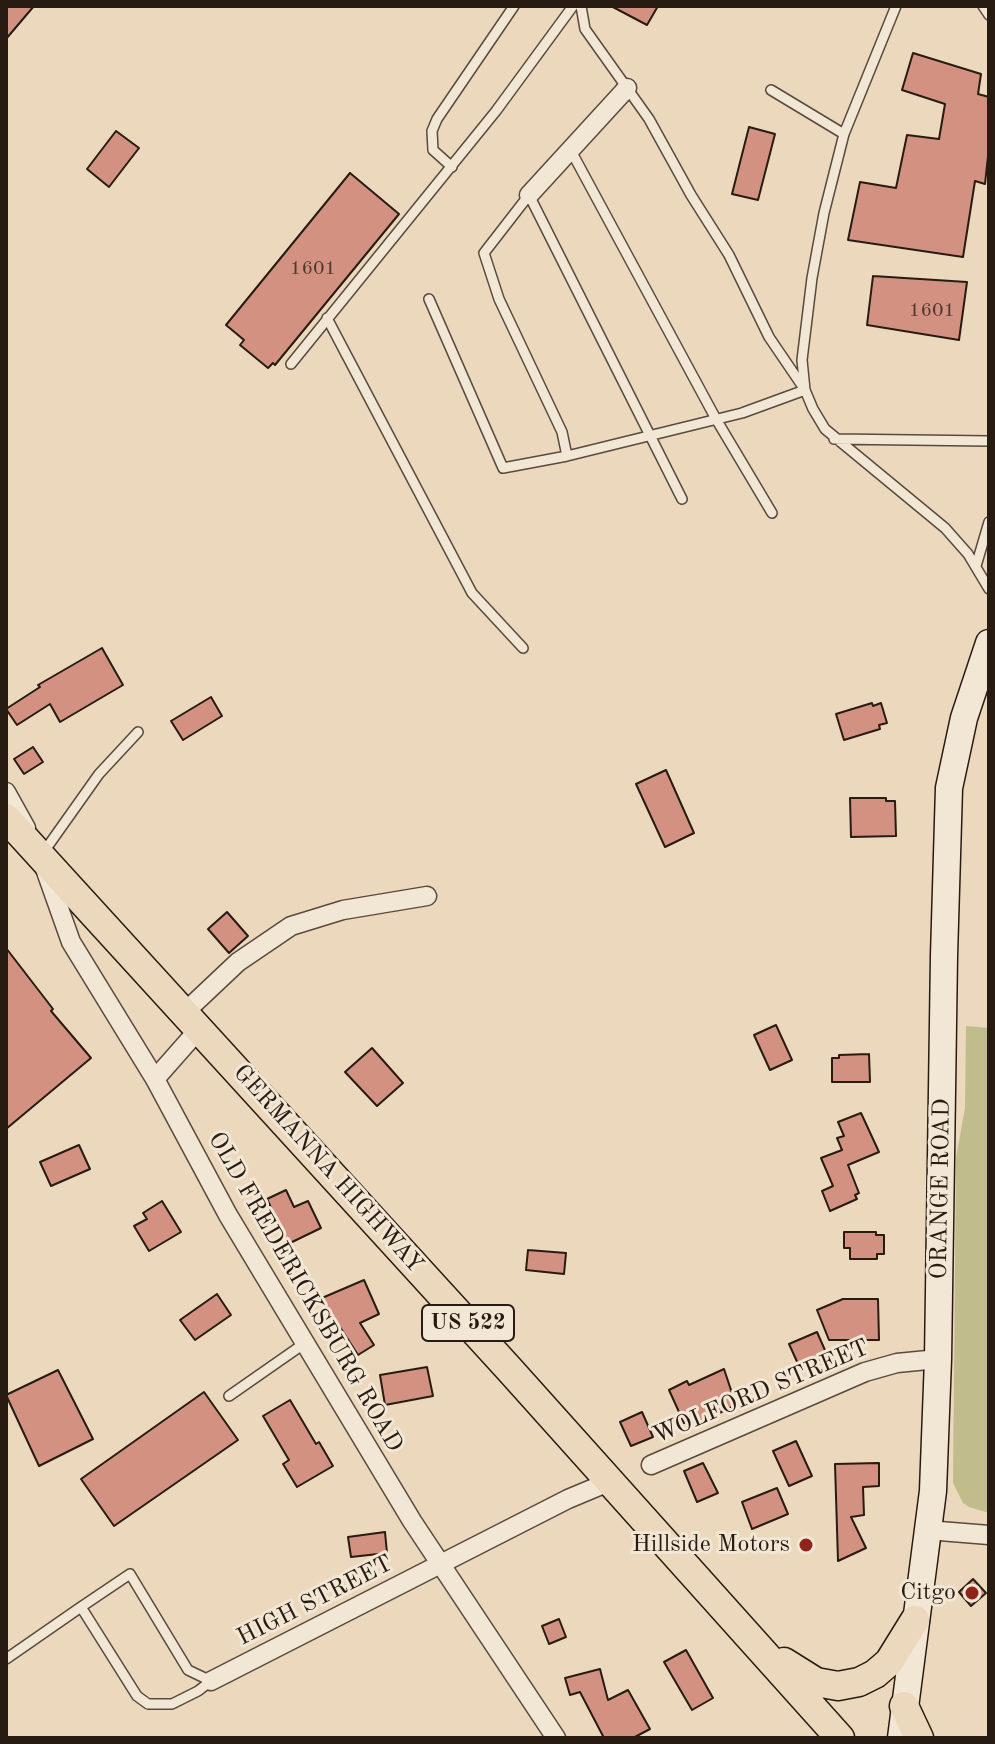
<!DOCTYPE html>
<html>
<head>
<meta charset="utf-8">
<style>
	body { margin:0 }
	#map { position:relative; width:995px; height:1744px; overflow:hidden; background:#ebd8bd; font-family:"Old Standard TT",serif }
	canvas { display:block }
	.frame { position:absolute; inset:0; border:8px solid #271b12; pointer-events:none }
</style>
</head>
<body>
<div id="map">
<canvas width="995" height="1744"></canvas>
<div class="frame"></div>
</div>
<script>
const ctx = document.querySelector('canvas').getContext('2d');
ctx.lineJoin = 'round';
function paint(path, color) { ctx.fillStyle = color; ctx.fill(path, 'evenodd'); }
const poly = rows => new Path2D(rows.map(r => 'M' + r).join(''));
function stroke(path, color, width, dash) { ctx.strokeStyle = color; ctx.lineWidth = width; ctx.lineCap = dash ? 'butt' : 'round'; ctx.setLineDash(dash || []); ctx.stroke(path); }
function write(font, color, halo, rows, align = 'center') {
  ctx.font = font + ' "Old Standard TT",serif'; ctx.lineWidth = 6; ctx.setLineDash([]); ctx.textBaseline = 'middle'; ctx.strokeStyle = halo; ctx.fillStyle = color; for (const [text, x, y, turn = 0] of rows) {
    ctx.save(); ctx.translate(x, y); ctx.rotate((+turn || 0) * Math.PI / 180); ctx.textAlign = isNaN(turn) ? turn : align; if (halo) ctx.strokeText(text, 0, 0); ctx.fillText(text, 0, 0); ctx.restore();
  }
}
const green = poly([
	[966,1026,989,1028,989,1513,969,1507,963,1503,953,1483,956,1158,965,1108]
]);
const building = poly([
	[6,6,34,6,6,39,6,6],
	[611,6,658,6,647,25,611,6],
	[913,53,981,74,978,94,989,97,989,147,985,184,975,181,963,257,848,240,860,182,896,188,907,135,939,139,945,104,902,90,913,53],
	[749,127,775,134,758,200,732,194,749,127],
	[116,131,139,148,109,187,87,169,116,131],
	[350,173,399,214,275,365,273,363,268,368,240,345,244,340,226,325,350,173],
	[873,276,967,282,959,340,867,325,873,276],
	[102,648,123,685,60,722,50,704,17,725,6,709,40,687,38,685,102,648],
	[211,697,222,716,183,740,171,721,211,697],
	[872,703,873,706,881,703,887,723,879,725,880,729,844,740,836,714,872,703],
	[33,747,43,762,24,774,14,759,33,747],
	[666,770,694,833,665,847,636,784,666,770],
	[850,798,886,798,886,801,895,801,896,836,851,837,850,798],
	[227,912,248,936,229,953,208,929,227,912],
	[6,948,53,1009,51,1011,91,1058,6,1129,6,948],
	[776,1025,792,1060,770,1070,754,1035,776,1025],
	[372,1048,403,1083,377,1106,345,1072,372,1048],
	[869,1054,870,1082,832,1082,832,1058,839,1058,839,1055,869,1054],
	[861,1113,879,1152,848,1165,859,1193,855,1195,857,1199,830,1211,822,1191,833,1186,821,1158,842,1150,837,1138,844,1136,838,1122,861,1113],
	[79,1145,90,1169,51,1186,40,1162,79,1145],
	[286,1190,294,1207,308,1201,321,1228,288,1244,267,1199,286,1190],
	[162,1201,181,1232,149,1251,134,1226,147,1219,143,1213,162,1201],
	[844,1232,876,1232,876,1235,884,1235,884,1254,877,1254,877,1259,850,1259,850,1248,844,1248,844,1232],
	[528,1250,566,1253,564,1274,526,1270,528,1250],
	[364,1280,379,1314,360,1323,374,1345,358,1355,338,1324,334,1326,322,1298,364,1280],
	[217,1294,231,1315,195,1340,180,1320,217,1294],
	[843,1299,878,1299,879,1340,829,1340,817,1310,843,1299],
	[817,1332,828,1357,799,1366,789,1344,817,1332],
	[427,1367,433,1396,385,1405,380,1375,427,1367],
	[724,1369,736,1405,690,1427,688,1421,684,1423,669,1390,687,1381,689,1385,724,1369],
	[58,1370,93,1439,39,1466,6,1395,58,1370],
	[204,1392,238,1440,114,1526,81,1479,204,1392],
	[290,1400,316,1444,319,1442,333,1466,297,1487,283,1464,289,1460,263,1416,290,1400],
	[642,1412,653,1437,631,1446,620,1422,642,1412],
	[796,1441,812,1476,789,1486,773,1451,796,1441],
	[703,1463,718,1493,697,1502,684,1471,703,1463],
	[879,1463,879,1486,863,1487,864,1515,851,1517,866,1548,838,1561,835,1464,879,1463],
	[777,1488,788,1514,752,1529,742,1502,777,1488],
	[385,1532,387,1553,351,1557,348,1537,385,1532],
	[973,1579,986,1593,971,1606,959,1592,973,1579],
	[559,1619,566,1637,549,1644,542,1626,559,1619],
	[686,1650,713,1698,692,1710,664,1662,686,1650],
	[600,1669,608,1700,628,1690,650,1729,633,1738,604,1738,580,1692,570,1695,565,1678,600,1669]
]);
const lane = poly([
	[581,6,585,29,649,119,691,195,729,255,769,337,805,390,813,409,825,429,945,528,968,554,989,589],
	[983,6,989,15],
	[771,90,844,134],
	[570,149,716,419,772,513],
	[452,167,433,150,432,131,437,119,514,6],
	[429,299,503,468,567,456,742,413,805,390,802,360,812,278,824,213,844,134,896,6],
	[327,318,472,593,523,648],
	[291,364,496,111,573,6],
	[834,439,989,441],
	[567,456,562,432,499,299,484,253,529,195,682,499],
	[976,566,989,522],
	[43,853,99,774,138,732],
	[229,1396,305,1343],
	[130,1574,188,1670,211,1681,198,1691,172,1704,148,1704,137,1696,81,1607,130,1574],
	[6,1659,81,1607]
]);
const street = poly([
	[529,195,627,88],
	[6,792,26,828],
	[44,866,71,942,155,1079,228,1215,412,1521,556,1738],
	[185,1012,238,962,291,926,343,910,427,896],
	[155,1079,200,1028],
	[651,1465,865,1372,897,1363,938,1359],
	[927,1530,989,1535],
	[211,1681,568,1499,611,1481]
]);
const secondary = poly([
	[901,1738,933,1491,938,1359,944,956,949,788,964,718,989,643]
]);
const primary = poly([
	[6,818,510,1370,840,1738],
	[784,1662,816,1682,838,1686,859,1682,875,1674,889,1662,915,1620],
	[904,1706,919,1738]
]);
const markers = [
	[806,1545,8,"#8f2418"],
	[972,1593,8,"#8f2418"]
];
const numberNames = [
	["1601",313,269],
	["1601",932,311]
];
const shields = [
	[468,1323,92]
];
const shieldNames = [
	["US 522",468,1323]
];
const streetNames = [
	["GERMANNA HIGHWAY",328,1169,48],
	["ORANGE ROAD",941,1189,-89],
	["OLD FREDERICKSBURG ROAD",305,1292,60],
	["WOLFORD STREET",761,1392,-23],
	["HIGH STREET",315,1601,-27]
];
const poiNames = [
	["Hillside Motors",790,1545],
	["Citgo",956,1593]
];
paint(green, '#c0bc8c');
paint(building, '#d39181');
stroke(building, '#271b12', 2);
stroke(lane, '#584a3d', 12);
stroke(street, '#584a3d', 21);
stroke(secondary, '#271b12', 29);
stroke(primary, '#271b12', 31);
stroke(lane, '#f2e6d4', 9);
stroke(street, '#f2e6d4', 18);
stroke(secondary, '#f2e6d4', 26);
stroke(primary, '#ebd8bd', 28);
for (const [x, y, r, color] of markers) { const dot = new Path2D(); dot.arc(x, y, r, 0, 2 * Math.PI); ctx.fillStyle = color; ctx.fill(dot); stroke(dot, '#f2e6d4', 3); }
write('20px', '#52382e', null, numberNames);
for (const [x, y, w] of shields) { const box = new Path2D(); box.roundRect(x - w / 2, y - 18, w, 36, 6); ctx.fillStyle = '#f2e6d4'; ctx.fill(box); stroke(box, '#271b12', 2); }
write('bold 22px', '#271b12', null, shieldNames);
write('24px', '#271b12', '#f2e6d4', streetNames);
write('24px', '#271b12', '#f2e6d4', poiNames, 'right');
</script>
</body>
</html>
